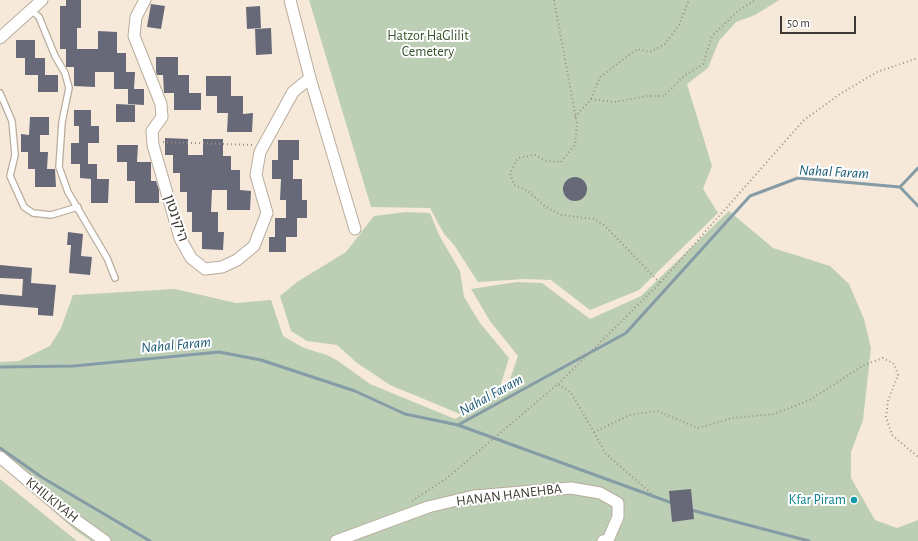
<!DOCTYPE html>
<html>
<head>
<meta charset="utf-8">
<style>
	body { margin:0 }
	#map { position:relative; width:918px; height:541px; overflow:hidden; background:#f6e9d9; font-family:"Alegreya Sans",sans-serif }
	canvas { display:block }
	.scale { position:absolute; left:780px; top:16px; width:76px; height:18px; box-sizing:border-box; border:2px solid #3e3932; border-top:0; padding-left:5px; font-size:12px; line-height:14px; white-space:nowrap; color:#3e3932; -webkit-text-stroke:3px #fff; paint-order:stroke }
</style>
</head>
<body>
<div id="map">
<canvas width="918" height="541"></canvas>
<div class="scale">50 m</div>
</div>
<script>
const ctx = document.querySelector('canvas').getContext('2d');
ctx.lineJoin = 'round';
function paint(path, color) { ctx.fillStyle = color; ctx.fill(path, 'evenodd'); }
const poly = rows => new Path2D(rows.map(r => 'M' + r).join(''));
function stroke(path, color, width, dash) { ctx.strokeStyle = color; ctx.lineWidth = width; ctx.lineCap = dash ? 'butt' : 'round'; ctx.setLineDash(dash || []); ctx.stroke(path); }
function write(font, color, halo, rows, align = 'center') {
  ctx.font = font + ' "Alegreya Sans","Noto Sans Hebrew",sans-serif'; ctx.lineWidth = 4; ctx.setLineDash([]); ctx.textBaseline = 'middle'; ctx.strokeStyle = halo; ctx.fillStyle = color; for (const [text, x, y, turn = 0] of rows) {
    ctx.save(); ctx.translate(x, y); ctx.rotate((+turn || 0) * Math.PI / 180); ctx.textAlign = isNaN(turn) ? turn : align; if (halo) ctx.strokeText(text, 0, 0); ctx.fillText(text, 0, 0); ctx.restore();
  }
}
const green = poly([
	[309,0,779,0,755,15,736,22,719,41,708,68,687,84,712,166,703,189,718,213,639,290,590,310,551,280,525,279,478,282,454,245,444,234,430,208,371,207],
	[729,211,773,248,830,266,849,284,864,319,871,348,863,420,851,452,851,478,875,520,897,528,918,520,918,541,91,541,75,530,0,464,0,362,19,361,50,346,61,328,73,295,175,289,236,303,271,300,283,336,304,348,327,355,338,361,370,384,455,419,507,388,518,356,490,321,471,289,517,282,542,283,590,319,641,296],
	[406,212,430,213,439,235,460,271,464,297,480,323,509,358,498,393,460,414,390,385,357,363,337,345,307,341,291,331,280,296,297,282,346,252,374,216],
	[0,479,77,541,0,541]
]);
const stream = poly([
	[900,187,918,206],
	[0,367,74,366,219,352,261,360,355,391,405,414,458,425,626,333,750,196,798,178,900,187,918,168],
	[458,425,672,503],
	[0,448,43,478,150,541],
	[691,510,809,541]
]);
const building = poly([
	[66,0,81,0,81,28,77,28,77,49,98,49,98,31,117,32,117,53,126,53,126,72,135,72,134,89,144,89,144,105,128,104,128,89,114,89,114,72,95,72,95,87,74,86,74,67,66,67,66,49,60,49,60,6,66,6],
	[151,4,165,6,161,29,147,27],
	[260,6,261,28,247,29,246,7],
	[271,28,272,54,256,55,255,29],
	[16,40,35,40,35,58,45,58,45,75,58,75,58,92,38,92,38,75,25,75,25,58,16,58],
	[156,57,178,57,178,75,189,75,189,93,201,93,201,110,174,110,174,93,164,93,163,75,157,75,156,72],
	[206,76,231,76,231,96,243,96,243,114,253,113,252,132,227,132,228,113,217,113,217,96,206,96],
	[116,104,135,105,135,122,116,122],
	[74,110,91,110,91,126,99,126,99,143,88,143,88,164,97,164,97,179,109,179,108,203,91,203,91,179,80,178,80,164,71,164,71,143,79,143,79,126,74,126],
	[30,117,49,117,49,135,40,135,40,152,48,152,47,169,55,169,56,187,35,187,35,169,28,169,28,152,21,152,21,134,29,135],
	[165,138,188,139,188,155,203,155,203,139,223,139,223,156,231,156,231,170,240,170,240,190,251,191,250,210,227,210,227,190,212,190,211,212,218,212,218,232,224,232,223,250,202,249,202,232,192,232,192,212,187,212,187,192,180,192,180,173,173,173,173,155,165,155],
	[278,140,299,140,299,160,293,160,293,179,302,179,302,200,307,200,307,218,297,218,297,237,286,237,286,252,269,252,269,237,275,237,275,218,286,218,286,200,280,200,281,179,272,179,272,160,278,160],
	[117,145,138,145,137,162,151,162,151,181,156,181,159,190,159,203,135,203,135,181,127,181,127,162,117,162],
	'563 189a12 12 0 1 1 24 0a12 12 0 1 1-24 0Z',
	[68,232,83,234,81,256,92,257,90,275,69,273,71,245,67,245],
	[0,265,32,268,31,283,56,285,53,316,38,315,38,308,0,305,0,294,22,296,23,279,0,278],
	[691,489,694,519,672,522,669,491]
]);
const path = poly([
	[554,0,577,124,575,145,561,162,546,161,535,155,518,158,510,173,514,185,528,191,546,207,561,215,594,219,605,226,660,283],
	[591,99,614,102,648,96,664,96,684,76,703,64,712,36,738,11,755,0],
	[575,117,591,99,600,77,637,49,650,52,665,44,679,25,689,0],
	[163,142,252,145],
	[558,384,660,283,804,120,840,94,877,72,918,58],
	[594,432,605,453,653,495],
	[412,501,447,478,558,384,571,393,594,432,630,415,657,411,698,428,733,418,774,414,810,400,864,365,883,358,894,364,898,375,888,401,886,417,892,435,918,457]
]);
const lane = poly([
	[31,10,39,17,55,56,65,73,69,88,62,122,59,167,68,192,107,258,115,278],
	[0,93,12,121,15,155,10,176,24,207,33,213,51,215,78,207]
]);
const street = poly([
	[145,0,136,17,134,36,161,104,162,117,152,131,153,145,180,238,191,258,205,269,222,267,237,260,254,246,267,213,256,175,260,152,293,92,310,78],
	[290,0,310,78,355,229],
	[0,38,42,0],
	[0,457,70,516,105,541],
	[336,541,428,507,474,496,571,488,600,493,618,503,618,517,608,540,603,541]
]);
const markers = [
	[854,500,4,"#0f9aa8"]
];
const parkNames = [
	["Hatzor HaGlilit",428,36],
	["Cemetery",428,52]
];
const streetNames = [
	["היקינטון",176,218,71],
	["HANAN HANEHBA",509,495,-7],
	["KHILKIYAH",52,500,39]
];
const cultureNames = [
	["Kfar Piram",846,500]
];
const waterNames = [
	["Nahal Faram",834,172,3],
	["Nahal Faram",176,345,-5],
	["Nahal Faram",491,395,-29]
];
paint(green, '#bccfb5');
stroke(stream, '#859ca6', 3);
paint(building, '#676878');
stroke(lane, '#b8ac9d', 8);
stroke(street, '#b8ac9d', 13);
stroke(path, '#9a9185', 2, [1, 3]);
stroke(lane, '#fff', 5.5);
stroke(street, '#fff', 11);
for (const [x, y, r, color] of markers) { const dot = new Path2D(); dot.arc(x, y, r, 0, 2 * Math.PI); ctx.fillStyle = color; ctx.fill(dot); stroke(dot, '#fff', 1.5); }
write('14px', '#355127', '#fff', parkNames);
write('14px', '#3e3932', '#fff', streetNames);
write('14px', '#0d838f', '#fff', cultureNames, 'right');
write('italic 15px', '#1b5b74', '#fff', waterNames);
</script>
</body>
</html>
